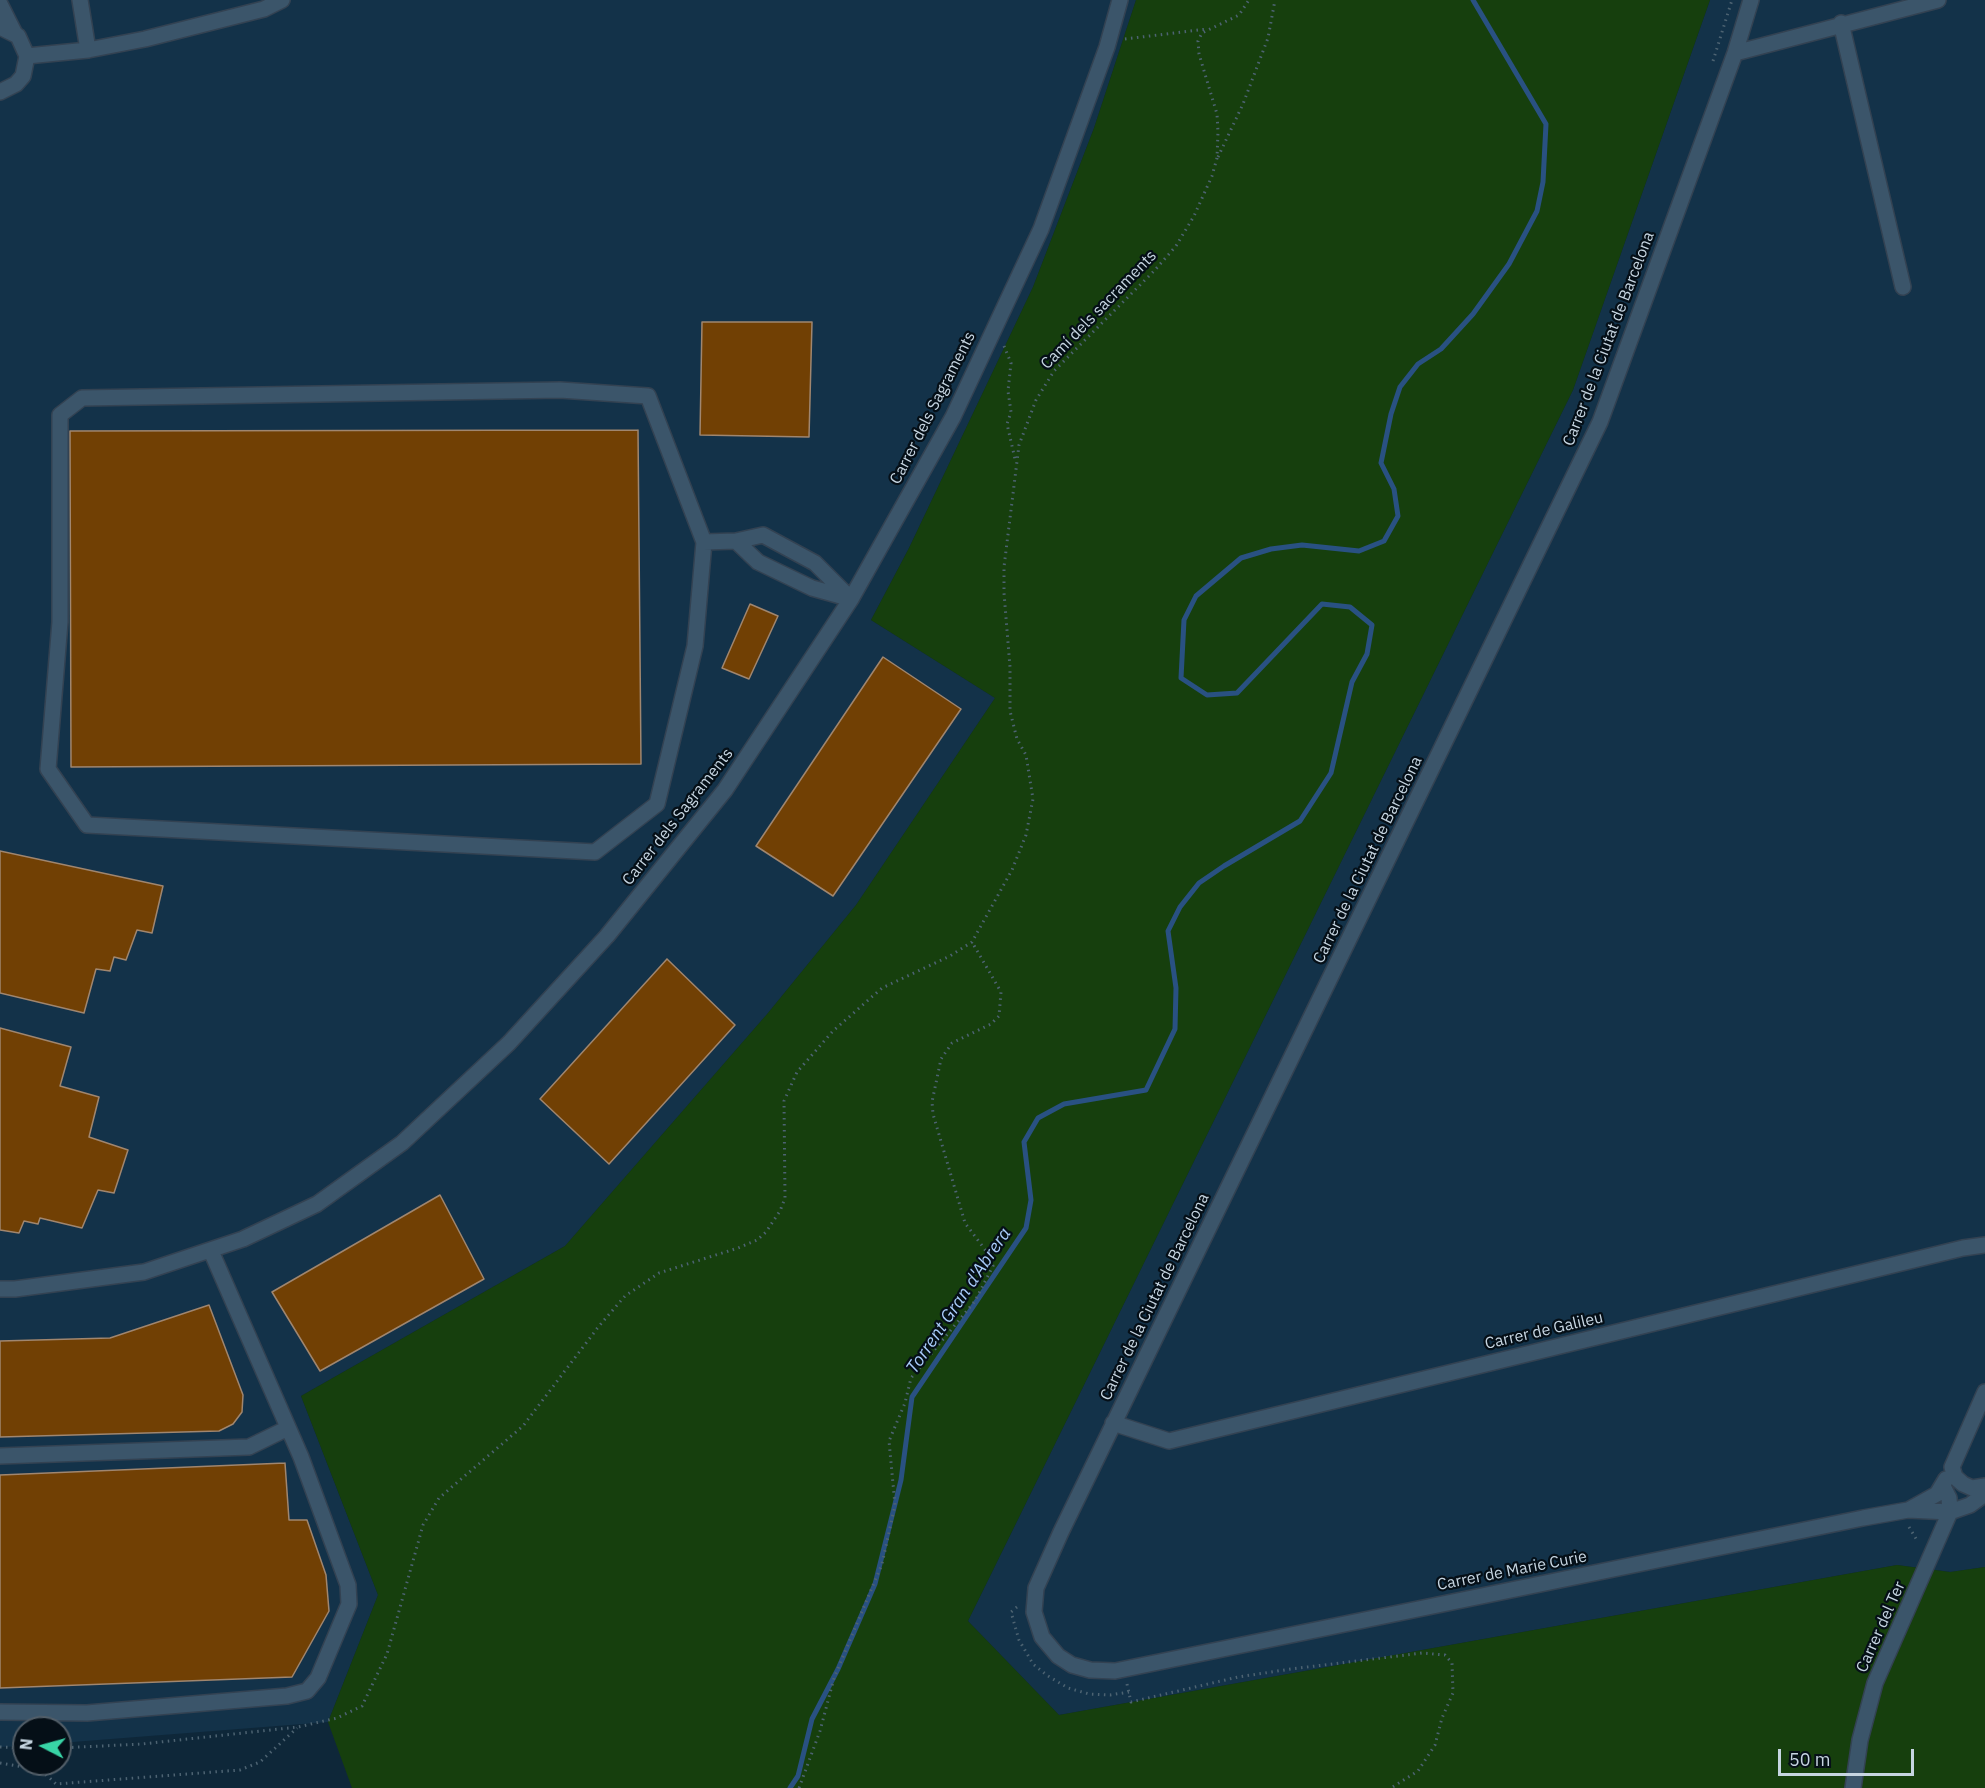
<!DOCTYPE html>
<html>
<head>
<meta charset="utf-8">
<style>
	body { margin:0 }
	#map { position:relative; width:1985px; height:1788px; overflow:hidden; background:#0e2739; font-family:"IBM Plex Sans",sans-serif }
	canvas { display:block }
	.north { position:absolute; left:12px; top:1716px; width:60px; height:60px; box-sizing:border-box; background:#050f17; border:2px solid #525e68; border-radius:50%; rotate:276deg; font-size:16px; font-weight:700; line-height:24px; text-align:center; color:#c6d5e1 }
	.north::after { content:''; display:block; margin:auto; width:21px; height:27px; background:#38d4a6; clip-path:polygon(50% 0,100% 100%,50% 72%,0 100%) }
	.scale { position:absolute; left:1778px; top:1749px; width:136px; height:27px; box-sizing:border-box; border:3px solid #c6d5e1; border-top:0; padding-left:8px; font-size:18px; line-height:21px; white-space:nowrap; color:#c6d5e1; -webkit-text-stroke:4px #050f17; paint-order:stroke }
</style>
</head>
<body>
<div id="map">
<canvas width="1985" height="1788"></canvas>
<div class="north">N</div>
<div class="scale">50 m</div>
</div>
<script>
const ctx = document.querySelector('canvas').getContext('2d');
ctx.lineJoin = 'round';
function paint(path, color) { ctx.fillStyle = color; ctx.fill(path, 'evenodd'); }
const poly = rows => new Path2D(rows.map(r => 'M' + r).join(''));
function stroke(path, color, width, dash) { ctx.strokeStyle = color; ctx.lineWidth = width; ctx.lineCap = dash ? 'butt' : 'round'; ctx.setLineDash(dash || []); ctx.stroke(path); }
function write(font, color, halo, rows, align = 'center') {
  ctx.font = font + ' "IBM Plex Sans",sans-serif'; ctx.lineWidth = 4.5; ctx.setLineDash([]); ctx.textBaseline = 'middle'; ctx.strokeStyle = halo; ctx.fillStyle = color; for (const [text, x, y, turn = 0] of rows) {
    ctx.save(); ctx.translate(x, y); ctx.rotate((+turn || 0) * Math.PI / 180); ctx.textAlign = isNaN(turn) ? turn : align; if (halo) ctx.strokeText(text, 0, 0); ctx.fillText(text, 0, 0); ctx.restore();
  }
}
const built = poly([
	[0,0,1136,0,1094,128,1033,287,909,548,871,620,995,698,856,905,768,1013,565,1246,301,1396,378,1595,328,1722,60,1743,60,1728,24,1728,24,1746,0,1747],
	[1710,0,1985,0,1985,1567,1951,1572,1897,1565,1059,1715,968,1621,1573,390]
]);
const green = poly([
	[1136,0,1710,0,1573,390,968,1621,1059,1715,1897,1565,1950,1572,1985,1567,1985,1788,352,1788,328,1722,378,1595,301,1396,565,1246,768,1013,856,905,995,698,871,620,909,548,1033,287,1094,128]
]);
const stream = poly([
	[790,1788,798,1776,812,1719,838,1669,875,1584,901,1480,912,1397,1026,1228,1031,1200,1024,1142,1038,1118,1064,1104,1146,1090,1175,1029,1176,988,1168,931,1180,907,1199,883,1224,866,1300,821,1331,773,1352,682,1367,654,1372,625,1350,607,1322,604,1237,693,1207,695,1181,678,1184,620,1196,596,1241,558,1271,549,1302,545,1359,551,1384,541,1398,516,1394,489,1381,463,1391,414,1400,387,1418,364,1441,349,1473,314,1509,264,1537,211,1543,182,1546,124,1473,0]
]);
const building = poly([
	[702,322,812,322,809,437,700,435,702,322],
	[638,430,641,764,71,767,70,431,638,430],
	[750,604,778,616,749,679,722,668,750,604],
	[883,657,961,709,833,896,756,846,883,657],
	[0,851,163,886,152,933,137,930,126,960,114,957,110,971,96,969,84,1013,0,993,0,851],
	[667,959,735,1025,609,1164,540,1099,667,959],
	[0,1028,71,1047,60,1086,99,1097,89,1137,128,1150,114,1193,98,1190,82,1228,40,1218,38,1224,24,1221,19,1233,0,1230,0,1028],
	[440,1195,484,1279,320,1371,272,1292,440,1195],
	[209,1305,243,1395,242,1412,233,1424,219,1431,0,1437,0,1341,110,1338,209,1305],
	[285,1463,289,1520,307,1520,326,1575,329,1611,292,1677,0,1688,0,1475,285,1463]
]);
const path = poly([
	[1125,39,1207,29],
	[1713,61,1732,0],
	[1218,157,1243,104,1268,38,1275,0],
	[1004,346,1011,363,1008,391,1011,412,1007,424,1015,459],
	[1909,1527,1918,1542],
	[1017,1607,1011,1612,1019,1640,1033,1664,1048,1676,1068,1688,1089,1694,1110,1695,1129,1692],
	[1127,1684,1131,1702,1238,1677,1291,1669,1422,1653,1445,1655,1452,1663,1453,1693,1442,1718,1435,1745,1418,1771,1391,1788],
	[0,1747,24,1748],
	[60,1748,142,1744,298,1727,337,1718,362,1706,387,1654,423,1525,439,1498,523,1426,599,1326,625,1296,659,1273,738,1248,757,1240,766,1232,780,1211,785,1198,784,1101,797,1072,833,1031,882,988,950,956,972,942,1012,870,1026,835,1033,799,1026,755,1017,739,1010,711,1010,667,1004,593,1004,567,1019,445,1036,400,1054,371,1154,271,1176,246,1194,216,1212,176,1217,158,1218,132,1217,114,1199,54,1198,41,1202,33,1239,15,1249,0],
	[0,1763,41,1770,56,1784,240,1770,260,1762,297,1728],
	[799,1788,820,1731,834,1678,882,1564,895,1505,889,1441,905,1403,911,1378,975,1301,993,1266,989,1255,965,1223,933,1114,932,1102,941,1059,952,1043,991,1024,999,1016,1001,992,972,942]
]);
const minor = poly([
	[80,0,88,50],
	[1751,0,1735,53,1600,422,1061,1532,1036,1588,1034,1612,1042,1637,1058,1656,1072,1665,1090,1670,1115,1671,1863,1518,1908,1510,1950,1512,1970,1505,1985,1494],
	[0,4,14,32],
	[1841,23,1903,287],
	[0,27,18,36,27,56,23,76,16,84,0,92],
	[1735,53,1938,0],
	[27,56,88,50,145,39,264,9,282,0],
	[560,390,648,396,704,542,695,646,657,804,595,852,87,825,48,769,60,622,60,415,82,398,560,390],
	[736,541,758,562,812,588,848,598],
	[704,542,736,541,763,535,815,563,851,599],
	[0,1289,15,1289,144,1272,243,1239,317,1204,402,1143,509,1043,607,936,725,790,851,599,953,417,1041,229,1107,47,1120,0],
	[1985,1392,1952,1467,1955,1477,1963,1484,1972,1488,1985,1486],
	[1113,1423,1169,1441,1963,1248,1985,1245],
	[0,1456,249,1447,288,1428],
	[1910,1509,1937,1494,1946,1479],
	[0,1712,87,1713,287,1696,307,1691,318,1678,349,1604,348,1585,301,1457,211,1251],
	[1853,1788,1860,1740,1875,1683,1950,1512,1949,1498,1943,1486]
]);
const streetNames = [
	["Camí dels sacraments",1099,310,-46],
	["Carrer de la Ciutat de Barcelona",1609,339,-69],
	["Carrer dels Sagraments",933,408,-63],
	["Carrer dels Sagraments",678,817,-52],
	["Carrer de la Ciutat de Barcelona",1368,860,-64],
	["Carrer de la Ciutat de Barcelona",1155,1297,-64],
	["Carrer de Galileu",1544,1331,-13],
	["Carrer de Marie Curie",1512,1571,-11],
	["Carrer del Ter",1881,1627,-66]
];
const waterNames = [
	["Torrent Gran d'Abrera",959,1301,-56]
];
paint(built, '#133249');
paint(green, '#163f0d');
stroke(stream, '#295182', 5);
paint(building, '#714004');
stroke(building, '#a0866f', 1.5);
stroke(minor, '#334252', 18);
stroke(path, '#4d6372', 3, [1.5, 4.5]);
stroke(minor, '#3b556a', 15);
write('16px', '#c6d5e1', '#050f17', streetNames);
write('italic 18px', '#a8cbf9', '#050f17', waterNames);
</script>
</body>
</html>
